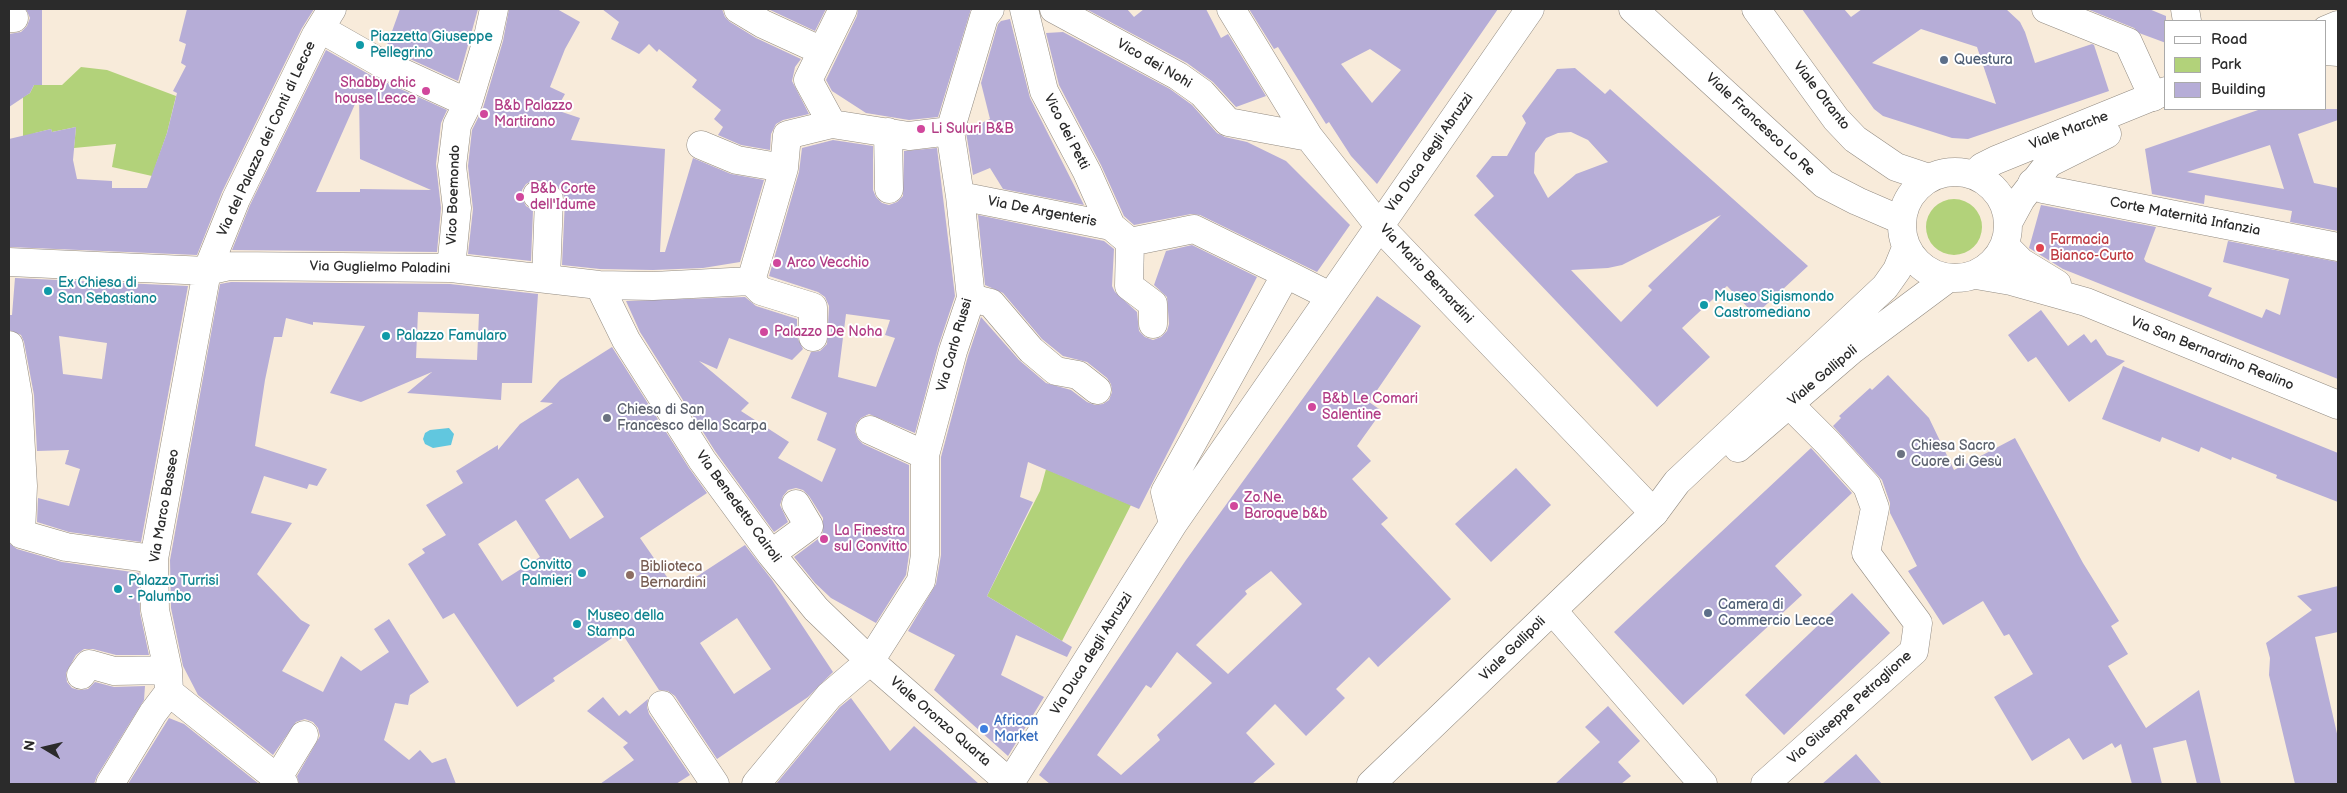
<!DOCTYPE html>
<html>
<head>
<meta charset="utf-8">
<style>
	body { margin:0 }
	#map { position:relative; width:2347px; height:793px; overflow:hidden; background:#f8ebda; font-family:"Balsamiq Sans",sans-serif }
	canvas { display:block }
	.frame { position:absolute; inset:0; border:10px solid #2b2b2b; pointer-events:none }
	.legend { position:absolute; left:2164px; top:20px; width:162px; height:90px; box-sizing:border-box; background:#fff; border:1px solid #aaa; margin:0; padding:6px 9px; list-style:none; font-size:15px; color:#2b2b2b }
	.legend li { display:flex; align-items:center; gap:10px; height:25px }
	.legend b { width:25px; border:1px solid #aaa }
	.north { position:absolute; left:20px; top:723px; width:50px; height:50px; -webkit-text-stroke:4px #fff; paint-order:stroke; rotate:279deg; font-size:14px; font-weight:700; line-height:20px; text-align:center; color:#2b2b2b }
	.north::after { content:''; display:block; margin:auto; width:18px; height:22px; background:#2b2b2b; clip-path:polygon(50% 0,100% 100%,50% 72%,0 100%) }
</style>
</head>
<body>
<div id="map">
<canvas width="2347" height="793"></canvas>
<div class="frame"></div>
<ul class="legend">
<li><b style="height:6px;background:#fff"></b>Road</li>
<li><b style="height:14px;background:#b2d27a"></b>Park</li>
<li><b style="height:14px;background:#b6add7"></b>Building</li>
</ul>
<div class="north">N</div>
</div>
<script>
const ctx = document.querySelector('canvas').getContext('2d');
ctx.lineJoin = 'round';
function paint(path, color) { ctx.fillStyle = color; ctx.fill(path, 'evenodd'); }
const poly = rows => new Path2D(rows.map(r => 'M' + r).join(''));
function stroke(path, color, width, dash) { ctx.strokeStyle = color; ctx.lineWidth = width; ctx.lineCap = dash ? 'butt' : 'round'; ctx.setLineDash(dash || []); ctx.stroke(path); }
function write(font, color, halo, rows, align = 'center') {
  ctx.font = font + ' "Balsamiq Sans",sans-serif'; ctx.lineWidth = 4; ctx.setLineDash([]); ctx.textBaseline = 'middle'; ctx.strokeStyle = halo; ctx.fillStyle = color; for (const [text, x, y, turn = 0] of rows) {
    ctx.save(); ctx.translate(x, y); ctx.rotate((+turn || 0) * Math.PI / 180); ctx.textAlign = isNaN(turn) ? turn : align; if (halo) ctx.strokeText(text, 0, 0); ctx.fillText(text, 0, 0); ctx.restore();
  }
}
const green = poly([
	[81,67,107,70,176,96,167,133,152,176,112,167,116,144,74,148,76,127,52,132,51,129,35,133,23,139,23,97,30,93,34,85,62,85],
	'1926 227a28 28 0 1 1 56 0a28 28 0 1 1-56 0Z',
	[1046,469,1131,505,1062,641,987,596,1040,491]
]);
const water = poly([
	[449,428,454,434,451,445,433,448,425,444,423,439,425,433,430,430]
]);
const building = poly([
	[26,9,42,9,42,85,34,85,30,93,9,107,9,34,21,32,27,26,30,18],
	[187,9,314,9,302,28,222,192,197,255,9,247,9,139,51,129,52,132,76,127,73,160,77,179,112,181,112,188,147,188,167,133,177,93,173,91,186,66,181,63,186,44,179,41],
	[400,9,478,9,458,81,386,48],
	[509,9,557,9,580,22,565,49,550,87,565,94,556,110,580,118,571,140,665,149,660,252,665,252,693,158,731,174,764,180,740,262,703,268,653,270,600,269,562,265,565,200,562,191,554,184,534,180,526,184,522,190,522,198,526,206,533,210,531,261,468,254,473,209,468,166,472,130,483,108,503,41],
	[602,9,722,9,725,17,730,22,756,38,801,59,795,67,792,81,809,114,783,120,776,124,771,134,770,150,741,145,718,135,723,127,714,119,721,110,692,87,697,80,659,49,657,52,649,44,639,54,611,39,619,22],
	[768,9,826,9,815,31],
	[858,9,971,9,938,117,909,120,866,113,832,91,826,80,857,16],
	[1086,9,1127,9,1134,17,1144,9,1206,9,1221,38,1228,34,1266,96,1236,107,1213,82,1187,63],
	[1249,9,1498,9,1377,184,1351,156,1329,122,1326,124,1278,47,1274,49],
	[1370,49,1401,70,1372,103,1341,64],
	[1802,9,1844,9,1851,17,1862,9,2006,9,2020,22,2025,32,2035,63,2092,44,2094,45,2109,91,1968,139,1952,138,1883,116,1874,109],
	[1921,29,1977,47,1996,104,1872,63],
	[2087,9,2149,9,2166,16,2166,43,2139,33,2134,28],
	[1010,19,1030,98,1084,205,1003,189,990,168,973,175,966,132,967,130,990,119,981,83,998,24,1001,21],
	[1063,32,1170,89,1192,105,1217,133,1225,137,1247,142,1286,161,1350,225,1317,272,1200,215,1191,214,1134,225,1124,216,1101,165,1059,85,1046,33],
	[326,50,372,76,447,110,441,123,436,164,441,208,437,252,232,250,250,205],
	[359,95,360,159,431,190,360,189,360,192,316,192],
	[1575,68,1605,94,1610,89,1808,266,1755,315,1727,286,1682,328,1710,357,1657,407,1474,215,1494,196,1476,176,1492,156,1507,156,1526,123,1522,116,1557,69],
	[1571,132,1588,140,1608,162,1576,174,1548,198,1534,173,1535,153,1546,138,1558,133],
	[1721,215,1648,286,1652,290,1621,322,1571,270,1608,268,1622,265],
	[2261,109,2338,109,2338,120,2298,134,2314,183,2338,188,2338,231,2290,222,2292,211,2205,195,2204,204,2152,194,2145,149],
	[2270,145,2284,189,2187,172],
	[833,140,873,146,873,190,876,197,882,203,889,205,897,202,903,196,904,151,937,148,955,296,938,347,915,433,869,414,861,418,856,424,855,432,858,439,863,444,909,465,909,554,906,575,876,623,831,598,815,583,794,557,818,539,823,532,823,518,809,496,803,490,796,488,788,490,783,496,780,505,788,522,774,532,715,451,640,332,626,301,745,297,756,306,797,319,797,337,803,349,792,360,729,338,717,369,699,361,749,403,741,411,789,442,778,458,822,482,836,449,817,440,827,413,791,398,811,352,820,351,827,344,829,306,825,297,818,292,769,276,799,172,802,148],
	[846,314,890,320,885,335,895,338,876,387,838,377],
	[2041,205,2156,227,2144,259,2146,262,2212,288,2208,296,2262,318,2266,309,2280,315,2289,279,2223,262,2228,241,2338,262,2338,379,2063,269,2029,248],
	[978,215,1104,241,1114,249,1112,286,1115,292,1137,312,1139,331,1145,337,1153,340,1161,337,1167,331,1169,324,1167,297,1154,285,1166,251,1192,245,1257,277,1139,509,1028,462,1020,497,1033,502,987,596,1072,647,1067,657,1016,635,1001,675,1044,697,1008,756,934,690,955,655,908,631,936,584,941,555,941,457,968,356,981,317,1019,360,1046,383,1071,390,1087,402,1095,405,1103,404,1109,400,1112,392,1111,384,1107,378,1087,362,1063,356,1042,339,1003,293,985,285],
	[15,278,188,286,141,542,69,532,37,522,38,498,69,506,80,469,65,464,69,450,37,451,34,395,24,342,21,335,9,330,9,315,12,315],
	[59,336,107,343,102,379,63,374],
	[231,282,450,284,538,294,532,383,502,383,501,400,407,393,432,372,361,402,330,393,365,326,313,322,313,325,286,318,282,337,274,337,265,380,255,446,327,469,317,486,309,484,307,489,264,476,251,513,292,523,257,574,301,620,310,625,282,671,323,692,341,656,361,671,389,652,374,629,389,619,429,682,410,695,408,705,395,703,384,740,409,760,420,750,432,763,446,758,456,784,299,784,297,776,320,736,318,728,313,722,305,719,296,722,273,755,198,695,183,666,171,608,170,560,220,284],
	[418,312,479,314,477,360,416,358],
	[1377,296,1421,326,1369,402,1382,411,1357,446,1371,461,1352,479,1388,518,1381,524,1451,599,1378,667,1369,657,1336,689,1345,698,1306,736,1275,704,1246,733,1275,764,1252,784,1050,784,1039,775,1186,560],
	[1271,571,1302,604,1228,674,1196,645,1247,594,1245,591],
	[1177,652,1212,683,1157,735,1160,740,1121,775,1097,755,1146,685,1151,688],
	[2041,310,2068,346,2084,334,2091,343,2096,339,2107,355,2125,361,2069,402,2036,357,2028,362,2008,335],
	[612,347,689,468,707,493,640,538,676,590,745,545,772,580,833,672,808,697,717,759,675,696,668,691,659,690,621,632,553,678,555,681,517,707,454,613,443,619,408,564,425,553,422,549,446,535,426,505,463,483,456,471,498,445,498,450,520,424,553,403,540,402,560,380],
	[578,478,604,517,570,539,545,500],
	[516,520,540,557,502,581,478,544],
	[737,618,771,669,734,694,700,643],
	[2123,366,2338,453,2338,502,2276,478,2277,475,2232,457,2231,460,2201,447,2199,452,2162,437,2160,442,2102,419],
	[1888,375,1929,418,1954,470,2015,438,2083,563,2119,621,2111,626,2128,654,2108,666,2146,728,2199,690,2221,784,2197,784,2186,740,2153,748,2162,784,2132,784,2121,744,2115,748,2112,743,2083,760,2069,738,2032,761,1994,697,2033,674,2009,634,2004,636,1983,601,1943,625,1908,571,1917,566,1890,513,1890,503,1882,480,1833,426,1841,418,1839,416,1870,388,1872,390],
	[1811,448,1852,493,1775,566,1802,595,1683,705,1614,632],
	[1516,468,1551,505,1491,562,1455,524],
	[9,543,17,549,62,562,139,573,140,613,149,655,116,655,93,649,84,649,76,655,66,673,67,682,72,688,79,690,88,689,95,682,114,687,145,686,144,700,97,776,94,784,9,784],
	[2338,586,2338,632,2315,637,2338,738,2338,784,2295,784,2269,675,2270,658,2266,643,2312,610,2297,596],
	[1852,593,1890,633,1784,735,1745,695],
	[603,697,619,716,626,710,630,714,648,699,647,707,649,714,690,775,676,784,600,784,634,760,623,747,628,743,587,711],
	[851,698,890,751,914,726,979,784,776,784,840,707],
	[1608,706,1640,741,1618,762,1631,776,1621,784,1555,784,1600,742,1585,727],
	[169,718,184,724,259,784,128,784],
	[1856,754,1882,784,1822,784]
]);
const minor = poly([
	[738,9,763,24,822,51],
	[1024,9,1044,91,1087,172,1111,226],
	[1054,9,1178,76,1202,93,1228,122,1309,137],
	[1231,9,1309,137,1380,227,1654,513],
	[1633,9,1824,184,1857,201,1901,220],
	[1756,9,1836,119,1855,139,1896,167,1929,178],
	[2046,9,2128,42,2153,97],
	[2185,9,2187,21],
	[9,18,14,18],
	[321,29,379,62,468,103,457,125,452,166,457,208,451,268],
	[2326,51,2338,52],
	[468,103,488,37,494,9],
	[832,124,808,80,843,9],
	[888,132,889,189],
	[701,145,737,160,784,168],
	[2032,183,2043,189,2338,247],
	[537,195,549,199,546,279],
	[960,196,1111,226,1130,242,1194,229,1286,274],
	[1130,242,1129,286,1153,304,1153,324],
	[9,262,207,271,229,266,451,268,599,285,653,286,751,281],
	[751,281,784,168,787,135,832,124,909,136,950,131],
	[751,281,761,291,813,307,813,337],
	[599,285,626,340,702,460,771,554,816,609,870,661,1011,784],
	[971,298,991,303,1031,350,1056,371,1078,375,1097,390],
	[9,345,18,396,23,486,21,534,66,547,154,559],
	[870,430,925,455],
	[1173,524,1165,492,1286,274,1330,296],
	[771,554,809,526,796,504],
	[1553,611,1703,784],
	[81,675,89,664,114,671,168,670],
	[169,692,284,784],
	[662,705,715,784],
	[277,779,304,735],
	[1010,783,1173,524,1530,9],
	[110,784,153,713,169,692,168,670,155,610,154,559,207,271,236,199,316,35,332,9],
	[756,784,829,696,870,661,921,581,925,555,925,455,953,351,971,298,960,196,950,131,984,17,990,9],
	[1765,784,1914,651,1918,623,1866,553,1875,508,1867,486,1828,443,1789,404]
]);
const major = poly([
	[2326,30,2338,25],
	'1902 225a53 53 0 1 1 106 0a53 53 0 1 1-106 0Z',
	[1974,175,1982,167,1996,160,2166,91],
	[2009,221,2021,199,2049,163,2107,134],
	[2005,246,2021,262,2057,284],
	[1976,275,2011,281,2086,302,2338,405],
	[1738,448,1853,349,1947,279],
	[1371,784,1654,513,1677,482,1885,287,1897,270,1906,248]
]);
const markers = [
	[360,45,5,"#0f9aa8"],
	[1944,60,5,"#5c6f8a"],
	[426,91,5,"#d1479c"],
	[484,114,5,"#d1479c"],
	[921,129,5,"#d1479c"],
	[520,197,5,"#d1479c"],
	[2040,248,5,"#e0444e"],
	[777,263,5,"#d1479c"],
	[48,291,5,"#0f9aa8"],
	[1704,305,5,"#0f9aa8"],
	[764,332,5,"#d1479c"],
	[386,336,5,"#0f9aa8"],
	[1312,407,5,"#d1479c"],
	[607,418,5,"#6b7280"],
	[1901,454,5,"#6b7280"],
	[1234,506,5,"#d1479c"],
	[824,539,5,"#d1479c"],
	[582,573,5,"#0f9aa8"],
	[630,575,5,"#8d6e63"],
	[118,589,5,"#0f9aa8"],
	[1708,613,5,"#5c6f8a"],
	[577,624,5,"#0f9aa8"],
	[984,729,5,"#3f7fe0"]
];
const cultureNames = [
	["Piazzetta Giuseppe",370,37],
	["Pellegrino",370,53],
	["Ex Chiesa di",58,283],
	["San Sebastiano",58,299],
	["Museo Sigismondo",1714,297],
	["Castromediano",1714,313],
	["Palazzo Famularo",396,336],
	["Convitto",572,565,"right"],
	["Palmieri",572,581,"right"],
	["Palazzo Turrisi",128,581],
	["- Palumbo",128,597],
	["Museo della",587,616],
	["Stampa",587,632]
];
const serviceNames = [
	["Questura",1954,60],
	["Camera di",1718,605],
	["Commercio Lecce",1718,621]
];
const streetNames = [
	["Vico dei Nohi",1154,64,30],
	["Viale Otranto",1821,96,52],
	["Viale Francesco Lo Re",1760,125,43],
	["Viale Marche",2069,131,-21],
	["Vico dei Petti",1066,132,63],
	["Via del Palazzo dei Conti di Lecce",267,139,-65],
	["Via Duca degli Abruzzi",1430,153,-55],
	["Vico Boemondo",454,195,-88],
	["Via De Argenteris",1042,212,11],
	["Corte Maternità Infanzia",2185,217,11],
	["Via Guglielmo Paladini",380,268,1],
	["Via Mario Bernardini",1426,274,47],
	["Via Carlo Russi",955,345,-74],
	["Via San Bernardino Realino",2212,354,22],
	["Viale Gallipoli",1823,376,-40],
	["Via Marco Basseo",165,506,-80],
	["Via Benedetto Cairoli",738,507,54],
	["Viale Gallipoli",1513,649,-44],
	["Via Duca degli Abruzzi",1092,654,-58],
	["Via Giuseppe Petraglione",1850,708,-42],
	["Viale Oronzo Quarta",940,722,41]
];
const hotelNames = [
	["Shabby chic",416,83,"right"],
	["house Lecce",416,99,"right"],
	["B&b Palazzo",494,106],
	["Martirano",494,122],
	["Li Suluri B&B",931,129],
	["B&b Corte",530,189],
	["dell'Idume",530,205],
	["Arco Vecchio",787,263],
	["Palazzo De Noha",774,332],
	["B&b Le Comari",1322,399],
	["Salentine",1322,415],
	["Zo.Ne.",1244,498],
	["Baroque b&b",1244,514],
	["La Finestra",834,531],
	["sul Convitto",834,547]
];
const healthNames = [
	["Farmacia",2050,240],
	["Bianco-Curto",2050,256]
];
const worshipNames = [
	["Chiesa di San",617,410],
	["Francesco della Scarpa",617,426],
	["Chiesa Sacro",1911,446],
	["Cuore di Gesù",1911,462]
];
const educationNames = [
	["Biblioteca",640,567],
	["Bernardini",640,583]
];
const shopNames = [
	["African",994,721],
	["Market",994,737]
];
paint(green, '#b2d27a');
paint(water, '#61c7df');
paint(building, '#b6add7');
stroke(minor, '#928b82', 29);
stroke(major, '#928b82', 29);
stroke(minor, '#fff', 28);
stroke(major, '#fff', 28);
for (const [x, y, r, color] of markers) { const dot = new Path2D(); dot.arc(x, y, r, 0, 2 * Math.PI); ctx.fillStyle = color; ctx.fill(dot); stroke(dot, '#fff', 2); }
write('14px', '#0d838f', '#fff', cultureNames, 'left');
write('14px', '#4e5e75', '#fff', serviceNames, 'left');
write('14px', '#2b2b2b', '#fff', streetNames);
write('14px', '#b23c85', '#fff', hotelNames, 'left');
write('14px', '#be3a42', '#fff', healthNames, 'left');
write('14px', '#5b616d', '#fff', worshipNames, 'left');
write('14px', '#785e54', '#fff', educationNames, 'left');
write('14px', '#366cbe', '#fff', shopNames, 'left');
</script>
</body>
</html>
